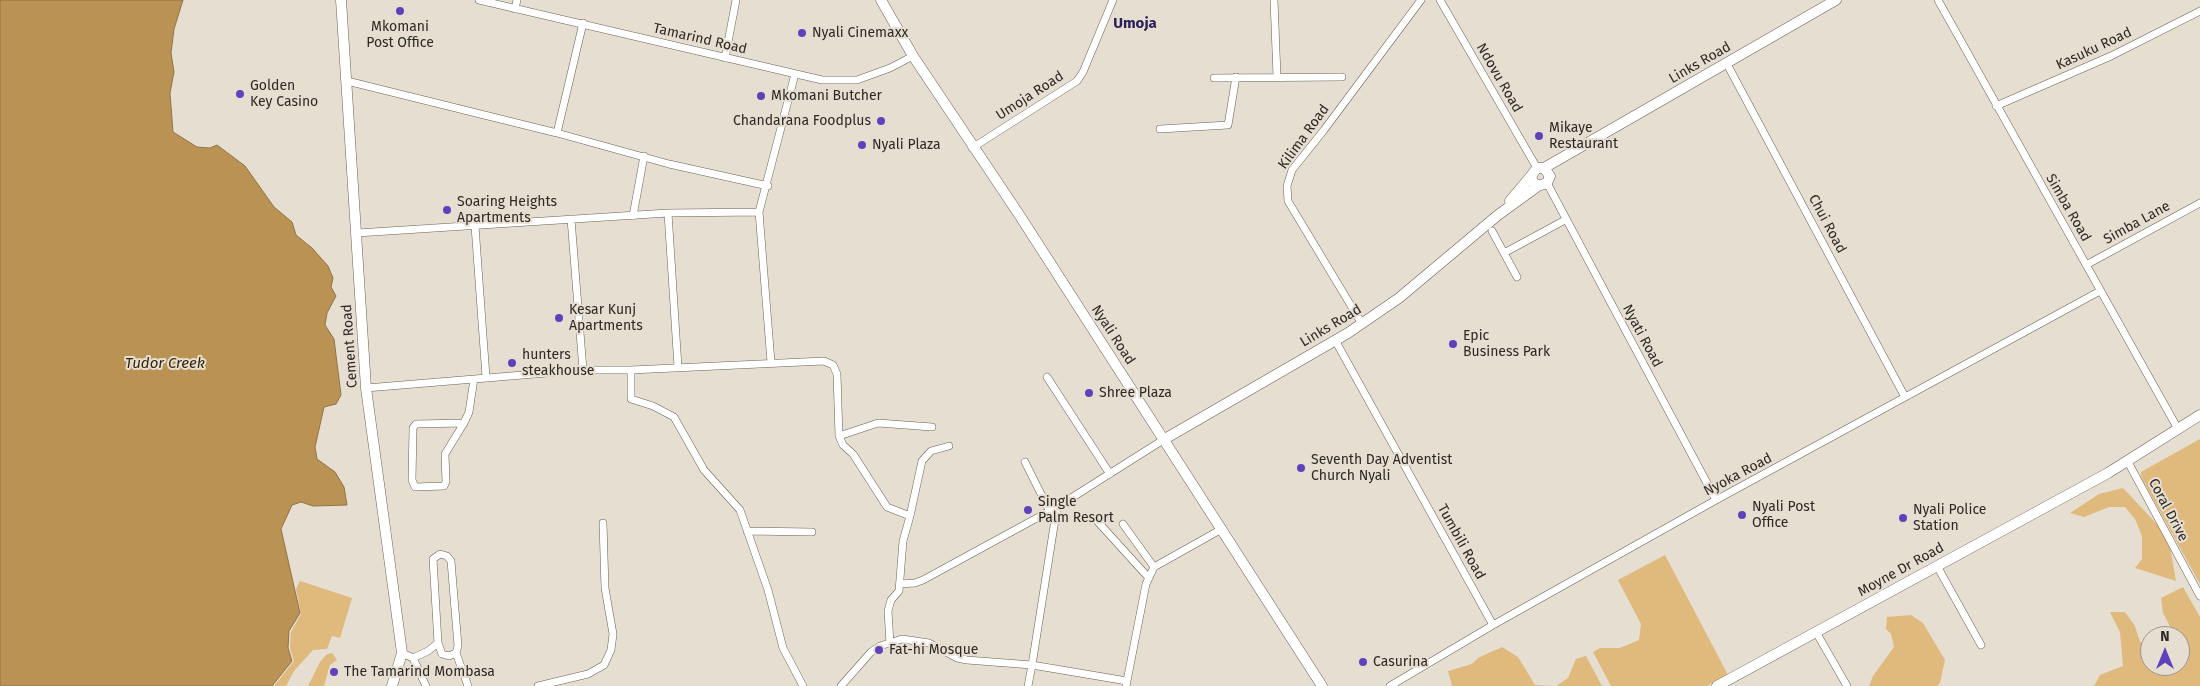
<!DOCTYPE html>
<html>
<head>
<meta charset="utf-8">
<style>
	body { margin:0 }
	#map { position:relative; width:2200px; height:686px; overflow:hidden; background:#e6ded1; font-family:"Fira Sans",sans-serif }
	canvas { display:block }
	.north { position:absolute; left:2140px; top:626px; width:50px; height:50px; box-sizing:border-box; background:#e6ded1; border:1px solid #9c968c; border-radius:50%; rotate:0deg; font-size:14px; font-weight:700; line-height:20px; text-align:center; color:#2c2924 }
	.north::after { content:''; display:block; margin:auto; width:18px; height:22px; background:#5e42bb; clip-path:polygon(50% 0,100% 100%,50% 72%,0 100%) }
</style>
</head>
<body>
<div id="map">
<canvas width="2200" height="686"></canvas>
<div class="north">N</div>
</div>
<script>
const ctx = document.querySelector('canvas').getContext('2d');
ctx.lineJoin = 'round';
function paint(path, color) { ctx.fillStyle = color; ctx.fill(path, 'evenodd'); }
const poly = rows => new Path2D(rows.map(r => 'M' + r).join(''));
function stroke(path, color, width, dash) { ctx.strokeStyle = color; ctx.lineWidth = width; ctx.lineCap = dash ? 'butt' : 'round'; ctx.setLineDash(dash || []); ctx.stroke(path); }
function write(font, color, halo, rows, align = 'center') {
  ctx.font = font + ' "Fira Sans",sans-serif'; ctx.lineWidth = 4; ctx.setLineDash([]); ctx.textBaseline = 'middle'; ctx.strokeStyle = halo; ctx.fillStyle = color; for (const [text, x, y, turn = 0] of rows) {
    ctx.save(); ctx.translate(x, y); ctx.rotate((+turn || 0) * Math.PI / 180); ctx.textAlign = isNaN(turn) ? turn : align; if (halo) ctx.strokeText(text, 0, 0); ctx.fillText(text, 0, 0); ctx.restore();
  }
}
const green = poly([
	[2200,439,2200,584,2141,477,2141,472],
	[2123,488,2168,536,2176,581,2135,568,2142,559,2142,536,2135,519,2125,507,2109,507,2084,517,2070,513,2099,494],
	[1665,555,1728,675,1707,686,1611,686,1593,652,1600,648,1620,648,1639,640,1641,624,1618,580],
	[300,581,352,598,340,638,332,636,327,649,313,650,294,671,286,686,274,686,294,661,290,648,291,632,301,614,296,589],
	[2183,587,2200,617,2200,686,2094,686,2100,675,2123,666,2120,632,2110,612,2125,612,2135,626,2140,642,2150,643,2150,666,2180,666,2180,636,2169,636,2173,632,2163,613,2161,598],
	[1911,615,1923,623,1945,660,1940,683,1937,686,1869,686,1873,676,1894,647,1891,634,1886,629,1887,617],
	[1502,647,1518,657,1535,685,1555,686,1452,686,1448,671,1472,664,1478,658],
	[332,653,337,660,330,665,324,686,308,686,320,662,327,654],
	[1586,656,1602,686,1556,686,1568,678,1576,659]
]);
const water = poly([
	[0,0,183,0,174,29,171,53,174,72,170,93,173,132,197,147,210,148,217,145,245,166,274,207,292,222,296,235,312,248,328,266,333,278,331,287,336,296,327,313,325,325,334,339,341,395,336,404,324,407,315,447,317,459,335,472,344,487,347,505,313,506,301,502,292,505,281,529,300,613,289,631,288,648,292,661,272,686,0,686,0,0]
]);
const street = poly([
	[479,0,822,80,857,80,890,68,913,56],
	[1274,0,1277,76],
	[1440,0,1537,168],
	[1938,0,2178,429],
	[515,9,517,0],
	[725,58,736,0],
	[1727,64,1905,397],
	[1214,78,1342,77],
	[347,81,557,133,669,164,768,186],
	[1996,106,2111,56,2200,11],
	[1160,129,1228,125,1236,77],
	[557,133,583,23],
	[972,148,1077,81,1083,72,1113,0],
	[1547,183,1716,500],
	[668,213,678,367],
	[633,216,644,156],
	[571,219,583,370],
	[475,226,486,377],
	[1492,231,1504,253,1565,220],
	[357,233,668,213,759,212],
	[1504,253,1517,277],
	[2086,265,2200,203],
	[1362,324,1288,201,1287,186,1292,170,1324,130,1421,0],
	[1335,340,1493,625],
	[771,362,759,212,795,74],
	[631,370,631,399,653,406,674,417,704,470,740,510,768,590,783,648,803,686],
	[1047,377,1110,474],
	[366,388,583,370,631,370,824,361,833,365,837,374,839,436,843,445,853,454,887,507,910,516,903,541,899,591,891,600,888,611,890,644],
	[464,423,416,424,413,428,412,480,415,487,444,486,446,482,445,454,464,423,469,412,474,379],
	[839,436,878,423,932,427],
	[1025,462,1050,512],
	[2128,462,2200,596],
	[910,516,922,461,931,451,949,446],
	[1098,522,1148,577],
	[1123,524,1154,567],
	[747,531,812,532],
	[1937,566,1981,645],
	[900,584,915,583,923,580,1057,507],
	[1816,632,1847,686],
	[402,653,413,658,426,686],
	[456,653,468,686],
	[413,658,428,651,438,643,433,559,440,554,447,556,451,561,458,646,456,653,449,656,442,654,438,643],
	[1127,681,1032,665,1057,507,1163,440],
	[538,686,588,674,604,665,611,650,613,634,605,588,603,523],
	[841,686,871,652,880,646,902,639,929,643,957,658,967,660,1032,665,1028,686],
	[1126,686,1146,584,1154,567,1220,530],
	[1390,686,1493,625,1716,500,2100,291]
]);
const secondary = poly([
	[341,0,366,388,402,653,392,686],
	[881,0,913,56,1020,216,1322,686],
	[1544,168,1836,0],
	[1510,201,1531,176],
	[1163,440,1348,333,1399,298,1498,215,1538,186,1547,183,1550,176,1544,168,1537,168,1531,176,1533,182,1538,186],
	[1717,686,2108,473,2200,415]
]);
const markers = [
	[400,11,5,"#5e42bb"],
	[802,33,5,"#5e42bb"],
	[240,94,5,"#5e42bb"],
	[761,96,5,"#5e42bb"],
	[881,121,5,"#5e42bb"],
	[1539,136,5,"#5e42bb"],
	[862,145,5,"#5e42bb"],
	[447,210,5,"#5e42bb"],
	[559,318,5,"#5e42bb"],
	[1453,344,5,"#5e42bb"],
	[512,363,5,"#5e42bb"],
	[1089,393,5,"#5e42bb"],
	[1301,468,5,"#5e42bb"],
	[1028,510,5,"#5e42bb"],
	[1742,515,5,"#5e42bb"],
	[1903,518,5,"#5e42bb"],
	[879,650,5,"#5e42bb"],
	[1363,662,5,"#5e42bb"],
	[334,672,5,"#5e42bb"]
];
const poiNames = [
	["Mkomani",400,27,"center"],
	["Post Office",400,43,"center"],
	["Nyali Cinemaxx",812,33],
	["Golden",250,86],
	["Key Casino",250,102],
	["Mkomani Butcher",771,96],
	["Chandarana Foodplus",871,121,"right"],
	["Mikaye",1549,128],
	["Restaurant",1549,144],
	["Nyali Plaza",872,145],
	["Soaring Heights",457,202],
	["Apartments",457,218],
	["Kesar Kunj",569,310],
	["Apartments",569,326],
	["Epic",1463,336],
	["Business Park",1463,352],
	["hunters",522,355],
	["steakhouse",522,371],
	["Shree Plaza",1099,393],
	["Seventh Day Adventist",1311,460],
	["Church Nyali",1311,476],
	["Single",1038,502],
	["Palm Resort",1038,518],
	["Nyali Post",1752,507],
	["Office",1752,523],
	["Nyali Police",1913,510],
	["Station",1913,526],
	["Fat-hi Mosque",889,650],
	["Casurina",1373,662],
	["The Tamarind Mombasa",344,672]
];
const streetNames = [
	["Tamarind Road",700,39,13],
	["Kasuku Road",2094,49,-25],
	["Links Road",1700,63,-30],
	["Ndovu Road",1499,78,60],
	["Umoja Road",1030,96,-33],
	["Kilima Road",1304,137,-54],
	["Simba Road",2068,208,60],
	["Simba Lane",2137,223,-29],
	["Chui Road",1827,224,62],
	["Links Road",1331,326,-31],
	["Nyali Road",1113,335,57],
	["Nyati Road",1642,336,62],
	["Cement Road",350,346,-94],
	["Nyoka Road",1738,475,-28],
	["Coral Drive",2168,510,62],
	["Tumbili Road",1461,542,61],
	["Moyne Dr Road",1901,570,-29]
];
const neighbourhoodNames = [
	["Umoja",1135,24]
];
const waterNames = [
	["Tudor Creek",165,364]
];
paint(green, '#e0b97d');
paint(water, '#ba9354');
stroke(water, '#8f7346', 1);
stroke(street, '#686055', 8);
stroke(secondary, '#686055', 11);
stroke(street, '#fff', 7);
stroke(secondary, '#fff', 10);
for (const [x, y, r, color] of markers) { const dot = new Path2D(); dot.arc(x, y, r, 0, 2 * Math.PI); ctx.fillStyle = color; ctx.fill(dot); stroke(dot, '#e6ded1', 2); }
write('14px', '#2c2924', '#e6ded1', poiNames, 'left');
write('14px', '#2c2924', '#e6ded1', streetNames);
write('bold 15px', '#2c205a', '#e6ded1', neighbourhoodNames);
write('italic 15px', '#372609', '#e6ded1', waterNames);
</script>
</body>
</html>
